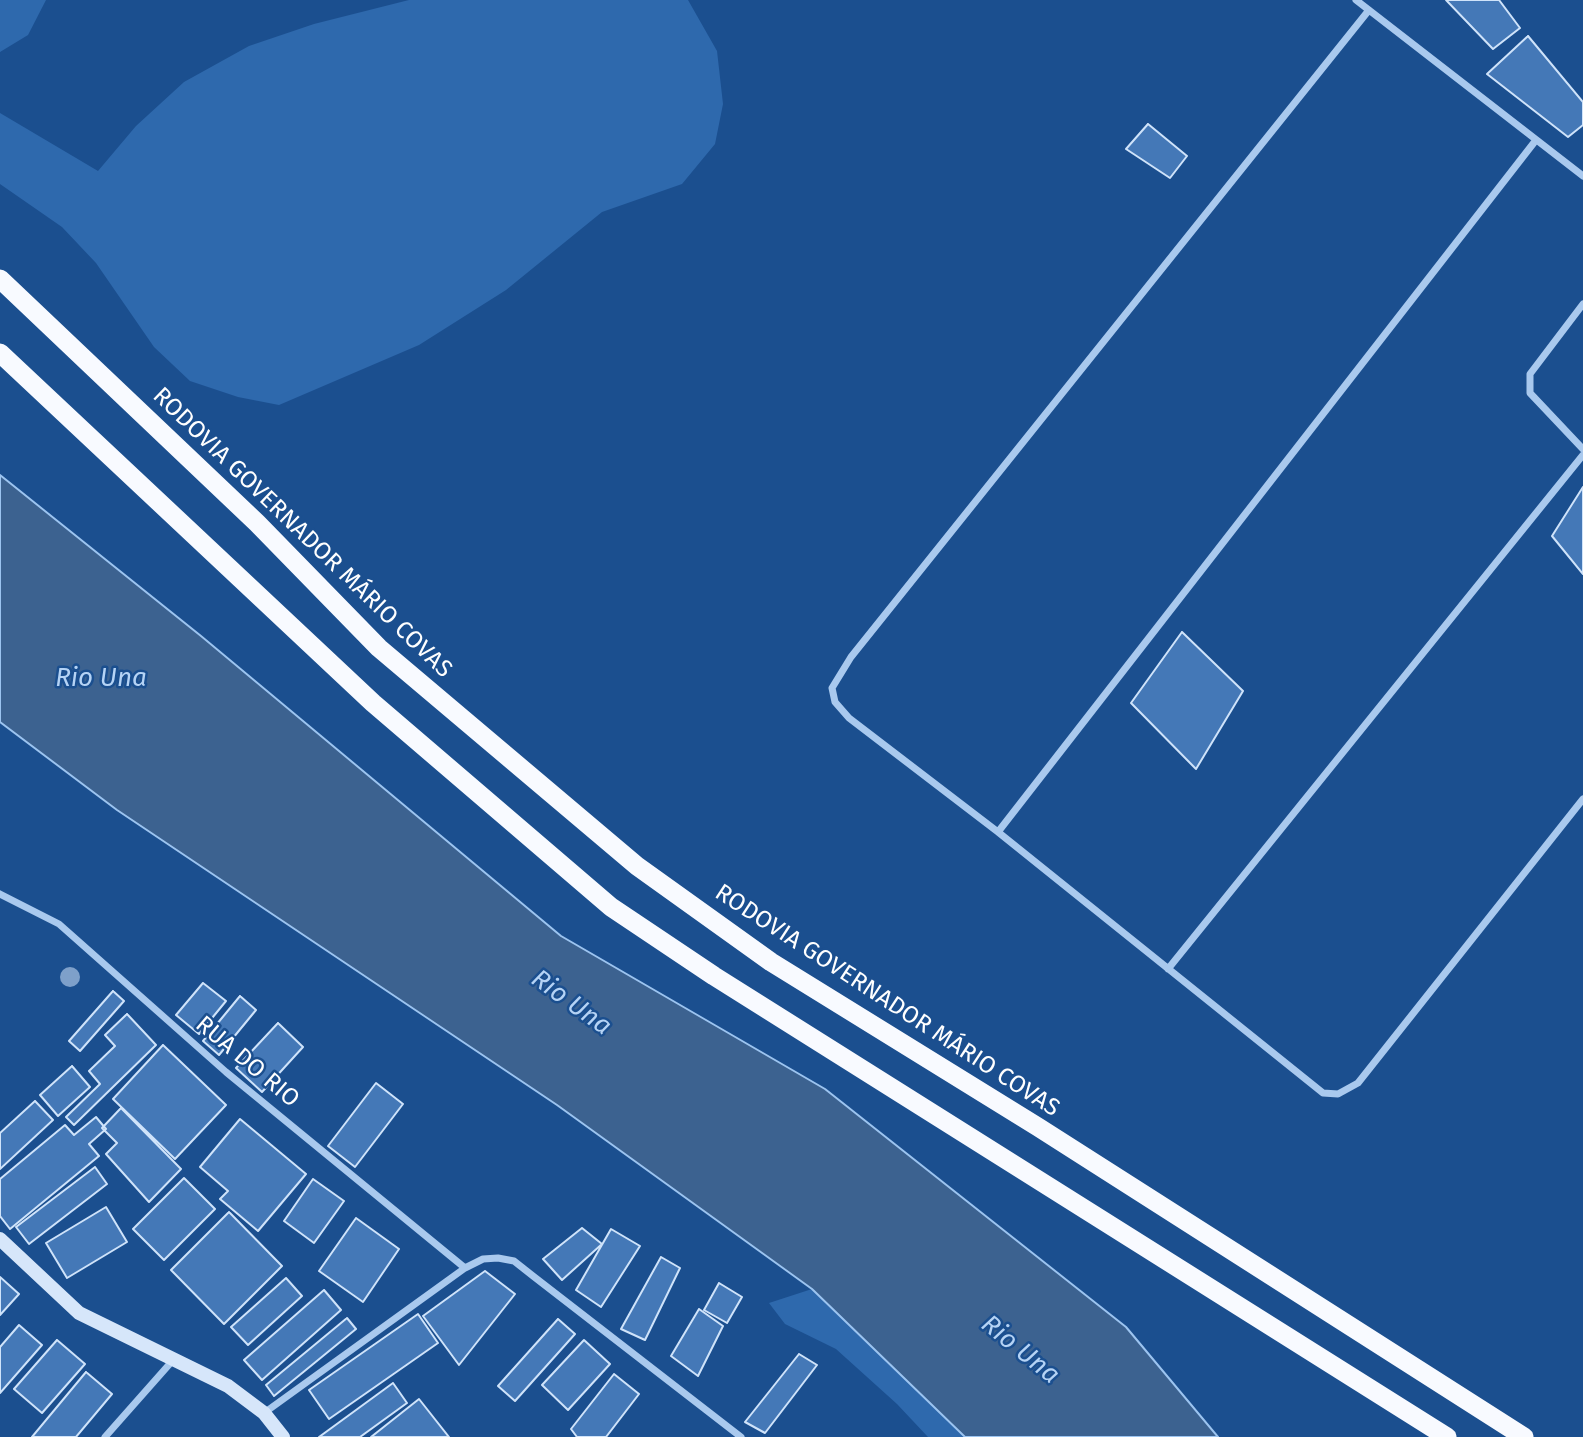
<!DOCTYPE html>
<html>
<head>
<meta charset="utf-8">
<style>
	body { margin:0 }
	canvas { display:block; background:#1b4f8f }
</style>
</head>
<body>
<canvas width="1583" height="1437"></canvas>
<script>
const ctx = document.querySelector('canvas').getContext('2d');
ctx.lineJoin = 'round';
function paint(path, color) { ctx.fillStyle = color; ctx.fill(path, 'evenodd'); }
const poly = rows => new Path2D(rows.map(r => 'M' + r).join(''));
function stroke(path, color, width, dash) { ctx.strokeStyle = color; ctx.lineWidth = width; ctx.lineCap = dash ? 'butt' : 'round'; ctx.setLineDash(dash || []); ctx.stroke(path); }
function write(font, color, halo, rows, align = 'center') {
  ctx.font = font + ' "Fira Sans",sans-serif'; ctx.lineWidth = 5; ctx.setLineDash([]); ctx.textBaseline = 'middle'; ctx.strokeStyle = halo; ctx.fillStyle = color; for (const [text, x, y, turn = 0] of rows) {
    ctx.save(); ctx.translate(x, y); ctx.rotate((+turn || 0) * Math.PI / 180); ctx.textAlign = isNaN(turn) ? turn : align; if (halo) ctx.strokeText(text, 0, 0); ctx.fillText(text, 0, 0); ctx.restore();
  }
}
const green = poly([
	[0,0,46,0,28,35,0,52],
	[409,0,688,0,717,51,723,104,715,144,682,184,602,212,506,290,419,345,279,405,238,397,190,381,154,347,96,263,62,227,0,184,0,113,98,171,136,126,184,82,249,46,314,24],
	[812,1289,965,1437,928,1437,897,1404,836,1349,785,1324,769,1303]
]);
const water = poly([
	[0,475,201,636,561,936,825,1089,1126,1327,1218,1437,965,1437,812,1289,557,1105,117,810,0,722,0,475]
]);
const building = poly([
	[1446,0,1499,0,1520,28,1493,49,1446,0],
	[1528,36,1583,102,1583,125,1568,137,1487,74,1528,36],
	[1148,124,1187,156,1170,178,1126,149,1148,124],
	[1583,487,1583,574,1552,536,1583,487],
	[1182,632,1243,691,1196,769,1131,703,1182,632],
	[203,983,226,1001,199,1034,176,1015,203,983],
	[113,991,124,1001,80,1051,69,1041,113,991],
	[240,996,256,1010,219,1055,203,1041,240,996],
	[127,1014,156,1045,74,1125,66,1117,100,1084,89,1071,115,1046,105,1035,127,1014],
	[278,1023,303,1047,262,1092,236,1068,278,1023],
	[163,1045,226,1105,175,1159,113,1099,163,1045],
	[72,1066,90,1087,58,1116,40,1095,72,1066],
	[376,1083,403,1104,355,1167,328,1146,376,1083],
	[35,1101,53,1120,0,1169,0,1133,35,1101],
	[121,1108,181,1169,149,1202,106,1154,117,1143,102,1128,121,1108],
	[96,1117,106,1129,89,1144,99,1156,10,1229,0,1216,0,1179,65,1125,74,1135,96,1117],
	[240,1119,306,1174,258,1231,220,1199,228,1191,200,1167,240,1119],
	[95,1167,107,1184,29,1244,16,1227,95,1167],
	[184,1178,215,1209,164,1260,133,1229,184,1178],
	[313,1179,344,1201,314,1243,284,1221,313,1179],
	[106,1207,127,1242,67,1278,46,1243,106,1207],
	[229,1212,282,1266,224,1324,171,1270,229,1212],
	[356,1218,399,1249,363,1302,319,1271,356,1218],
	[582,1228,602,1244,562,1280,543,1259,582,1228],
	[611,1229,640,1246,601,1307,576,1290,611,1229],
	[661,1257,680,1268,645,1340,621,1329,661,1257],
	[485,1271,515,1294,459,1365,423,1316,485,1271],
	[0,1277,19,1294,0,1315,0,1277],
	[286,1278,302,1296,248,1345,231,1327,286,1278],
	[719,1283,742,1297,727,1323,704,1310,719,1283],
	[324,1290,341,1310,262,1380,244,1360,324,1290],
	[699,1309,723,1326,698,1376,671,1356,699,1309],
	[418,1314,438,1343,329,1419,309,1390,418,1314],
	[347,1318,356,1329,274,1396,266,1385,347,1318],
	[558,1319,575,1334,515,1401,498,1386,558,1319],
	[19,1325,42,1345,0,1393,0,1347,19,1325],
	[57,1340,85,1364,42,1413,14,1389,57,1340],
	[584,1340,610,1364,568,1410,542,1385,584,1340],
	[799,1354,817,1365,765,1433,745,1422,799,1354],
	[86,1372,112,1394,76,1437,32,1437,86,1372],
	[614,1374,639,1394,606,1437,577,1437,571,1429,614,1374],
	[393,1383,407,1403,360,1437,319,1437,393,1383],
	[419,1399,449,1437,371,1437,419,1399]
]);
const minor = poly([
	[1356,0,1583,176],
	[1369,10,851,657,832,688,835,702,849,718,998,832,1323,1093,1338,1094,1358,1083,1583,799],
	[1583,304,1530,374,1530,393,1583,449],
	[998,832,1536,140],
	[0,894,59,924,226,1072,465,1268],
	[1168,969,1583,455],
	[264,1413,465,1268,483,1259,498,1258,514,1261,533,1276,741,1437],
	[105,1437,174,1359]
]);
const secondary = poly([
	[0,1239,79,1313,228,1386,264,1413,283,1437]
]);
const trunk = poly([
	[0,279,257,523,379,648,637,866,771,962,1038,1127,1524,1437],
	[0,353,373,703,611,907,714,976,1447,1437]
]);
const trees = [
	[70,977]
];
const streetNames = [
	["RODOVIA GOVERNADOR MÁRIO COVAS",302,533,44],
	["RODOVIA GOVERNADOR MÁRIO COVAS",887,1001,33],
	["RUA DO RIO",247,1062,40]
];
const waterNames = [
	["Rio Una",101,679],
	["Rio Una",571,1003,36],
	["Rio Una",1020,1350,39]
];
paint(green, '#2e69ad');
paint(water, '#3c6290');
stroke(water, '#9cc4f0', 2);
paint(building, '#4478b7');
stroke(building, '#cfe3fa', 2);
stroke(minor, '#a9c9ee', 7);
stroke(secondary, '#d6e6fa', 14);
stroke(trunk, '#f8faff', 19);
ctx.fillStyle = '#7ea0ca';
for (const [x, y] of trees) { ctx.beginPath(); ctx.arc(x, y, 10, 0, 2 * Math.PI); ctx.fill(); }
write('24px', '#fff', '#1b4f8f', streetNames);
write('italic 26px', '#b5d3f5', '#1b4f8f', waterNames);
</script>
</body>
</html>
